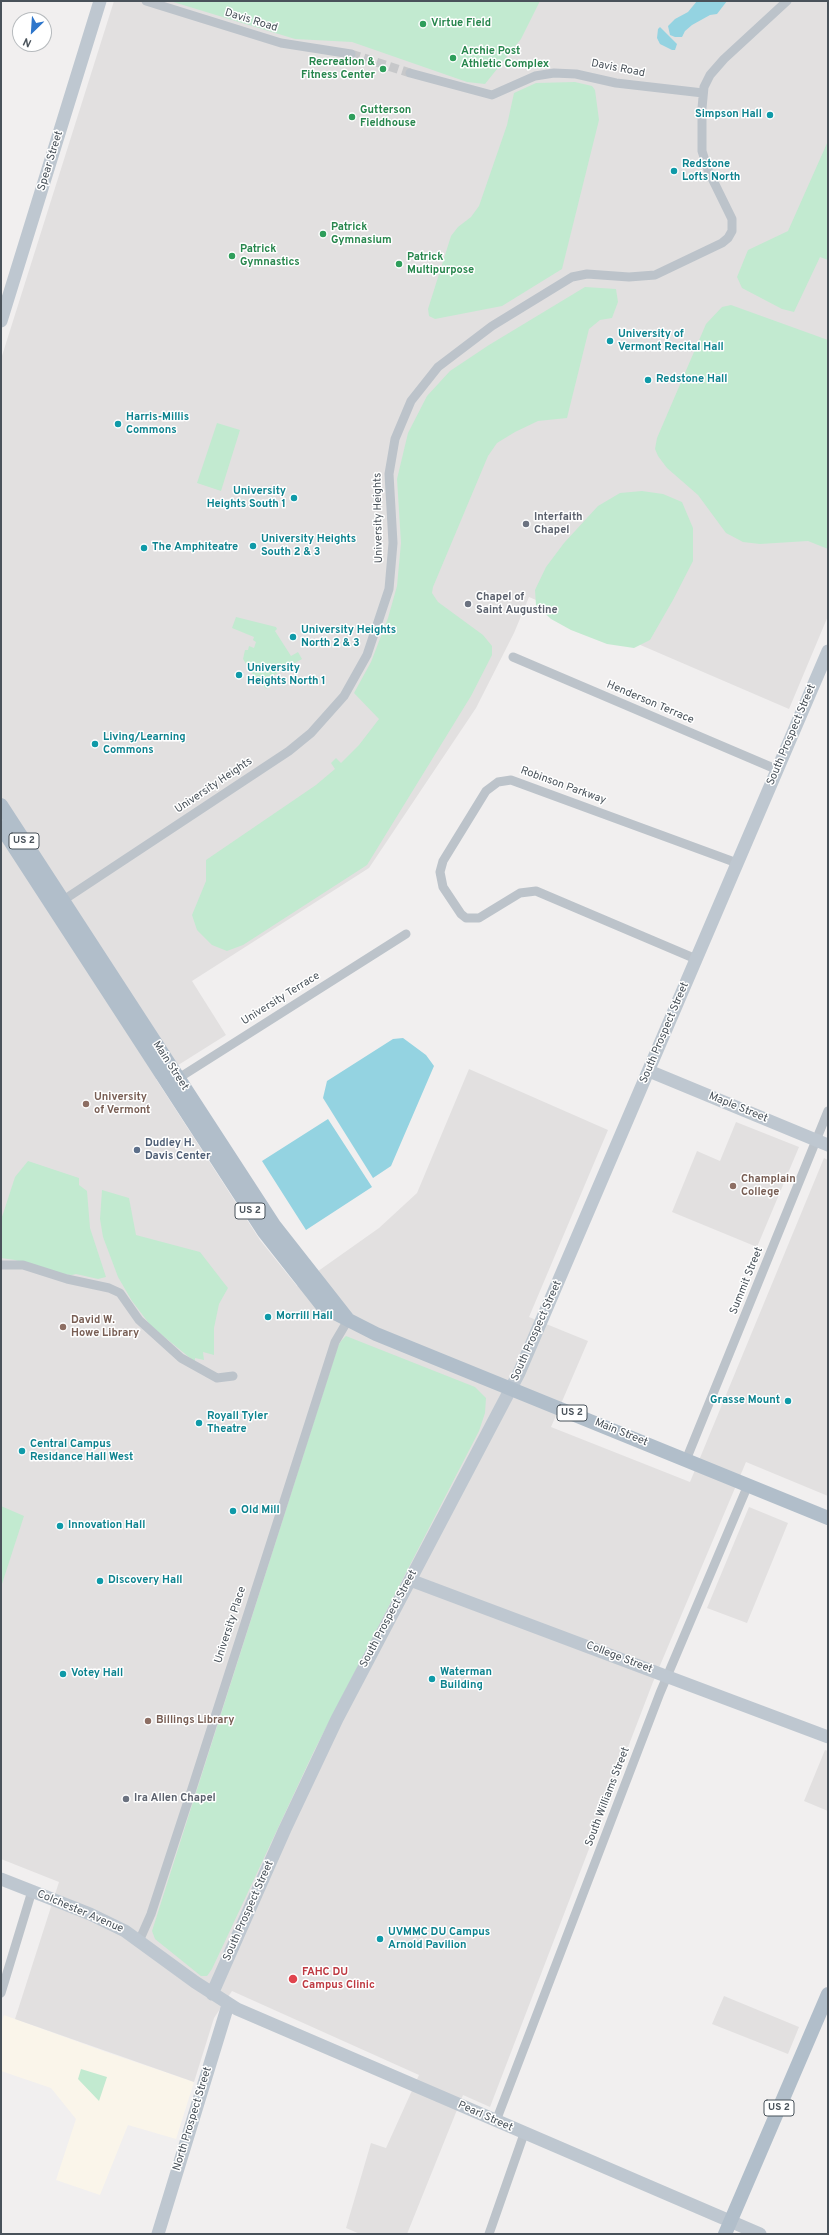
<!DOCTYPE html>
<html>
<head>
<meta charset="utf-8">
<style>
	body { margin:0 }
	#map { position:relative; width:829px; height:2235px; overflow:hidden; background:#f1efef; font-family:Overpass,sans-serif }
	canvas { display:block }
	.frame { position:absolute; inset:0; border:2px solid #49525a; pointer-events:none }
	.north { position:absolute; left:12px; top:12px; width:40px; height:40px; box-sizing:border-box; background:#fff; border:1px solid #b6babd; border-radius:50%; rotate:205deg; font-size:11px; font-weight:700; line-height:16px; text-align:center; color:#49525a }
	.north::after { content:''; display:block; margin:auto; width:14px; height:18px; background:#2e76cb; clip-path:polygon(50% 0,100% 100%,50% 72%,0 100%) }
</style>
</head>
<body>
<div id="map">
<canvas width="829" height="2235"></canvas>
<div class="frame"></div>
<div class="north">N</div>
</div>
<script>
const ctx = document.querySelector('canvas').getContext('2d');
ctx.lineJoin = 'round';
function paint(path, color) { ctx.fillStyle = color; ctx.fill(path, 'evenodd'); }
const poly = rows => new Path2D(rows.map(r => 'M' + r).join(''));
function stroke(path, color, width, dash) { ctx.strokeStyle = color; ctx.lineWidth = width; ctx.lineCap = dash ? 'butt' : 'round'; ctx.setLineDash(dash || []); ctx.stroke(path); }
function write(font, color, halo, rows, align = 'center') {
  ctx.font = font + ' Overpass,sans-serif'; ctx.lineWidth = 3; ctx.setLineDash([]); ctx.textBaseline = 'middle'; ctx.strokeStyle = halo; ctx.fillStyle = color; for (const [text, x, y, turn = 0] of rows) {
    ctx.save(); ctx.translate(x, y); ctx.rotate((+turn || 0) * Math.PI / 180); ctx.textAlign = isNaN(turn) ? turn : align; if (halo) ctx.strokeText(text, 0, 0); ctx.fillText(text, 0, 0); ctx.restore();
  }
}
const commercial = poly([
	[4,2015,106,2052,194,2082,176,2139,128,2125,100,2195,56,2180,76,2119,51,2088,1,2071,1,2024]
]);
const education = poly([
	[114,1,828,1,828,616,789,709,529,597,514,633,476,708,369,868,192,981,226,1035,156,1079,260,1240,297,1286,379,1228,417,1193,469,1069,608,1130,529,1317,588,1341,551,1427,690,1482,824,1158,828,1160,828,1496,746,1462,653,1682,490,2107,463,2095,407,2234,360,2234,346,2228,371,2143,386,2148,419,2075,232,1991,214,2018,194,2082,15,2019,59,1882,1,1859,1,359],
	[736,1122,799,1147,757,1247,672,1212,697,1151,720,1161],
	[749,1507,788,1523,747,1623,707,1608],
	[825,1750,828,1751,828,1811,804,1801],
	[724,1996,799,2027,788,2054,712,2024]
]);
const green = poly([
	[170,1,540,1,521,39,485,84,467,82,352,42,295,39],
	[575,82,592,86,595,90,599,120,562,269,502,306,435,319,429,316,428,309,451,236,458,227,471,217,479,206,507,125,514,93,536,83],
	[828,141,828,260,820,257,794,312,782,309,742,288,737,277,748,250,788,231],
	[585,287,616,289,618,302,612,318,600,320,589,329,567,418,538,421,515,432,497,443,488,456,433,587,432,593,438,602,483,635,492,646,492,655,471,696,367,865,243,945,227,951,212,945,197,930,192,915,206,881,206,860,316,785,335,769,331,763,336,758,341,763,359,745,379,719,354,693,371,662,388,618,397,586,401,543,397,479,408,433,427,396,450,371,489,345],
	[731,305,828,340,828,549,808,541,760,544,743,542,726,533,698,495,667,468,658,456,655,449,657,438,706,324,722,307],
	[217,423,240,430,221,491,197,483],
	[642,491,663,494,682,502,693,528,693,561,673,600,650,640,634,648,607,644,571,630,551,619,536,605,535,590,546,567,564,543,598,506,620,493],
	[236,617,276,627,277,629,275,631,291,656,298,652,302,659,271,677,270,679,273,684,266,689,258,679,256,680,243,659,245,650,248,650,249,646,254,648,256,642,253,640,254,637,232,628],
	[28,1161,79,1178,79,1185,87,1191,90,1228,106,1277,98,1279,76,1274,72,1275,61,1274,15,1260,1,1258,1,1220,15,1177],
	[102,1190,129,1198,136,1235,200,1252,224,1283,228,1288,219,1304,214,1328,214,1355,203,1352,204,1360,195,1358,195,1362,151,1326,132,1301,118,1277,103,1237,100,1219],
	[346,1336,475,1387,486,1398,485,1413,479,1431,314,1751,212,1969,207,1976,201,1976,155,1939,152,1931,338,1346,341,1341],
	[1,1506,24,1516,1,1587],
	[81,2069,107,2077,99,2101,78,2079]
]);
const water = poly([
	[697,1,727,1,717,14,710,15,692,25,685,31,682,37,675,37,670,35,668,26,675,19,688,12],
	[660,27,677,44,675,50,672,50,660,44,657,38,658,29],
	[403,1038,426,1055,434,1066,391,1166,373,1178,323,1098,327,1081,393,1039],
	[328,1119,372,1187,306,1230,262,1161]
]);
const streetTunnel = poly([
	[351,54,410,73]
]);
const street = poly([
	[146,1,281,43,351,54],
	[410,73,492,95,535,76,554,73,576,74,616,83,703,93],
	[513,657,778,770],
	[59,903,289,751,311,733,344,696,367,655,389,589,393,543,389,474,395,439,411,401,438,367,492,326,572,277,587,274,629,277,655,275,722,243,728,238,732,231,732,219,708,170,702,151,702,108,704,87,710,75,724,59,787,1],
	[696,959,536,891,520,893,479,918,466,918,461,914,443,887,440,872,443,861,486,791,498,782,511,780,737,863],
	[174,1081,406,934],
	[1,1265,23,1265,67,1279,109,1288,120,1293,139,1320,181,1358,217,1378,233,1376],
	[686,1460,828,1111],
	[140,1939,151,1914,190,1795,335,1342,348,1320],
	[1,1993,32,1891],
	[496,2121,660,1693,748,1485],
	[489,2234,524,2134]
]);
const secondary = poly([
	[1,321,100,1],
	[649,1071,828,1145],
	[410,1580,828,1737],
	[1,1879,90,1914,125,1931,195,1982,237,2009,760,2234],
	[212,1994,285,1829,337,1719,519,1373,828,651],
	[158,2234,228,2005]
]);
const primary = poly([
	[1,805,274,1225,347,1318],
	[1,827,264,1232,323,1307,376,1334,828,1518],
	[725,2234,828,1994]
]);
const markers = [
	[423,24,4,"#2e9e5b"],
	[453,58,4,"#2e9e5b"],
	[383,69,4,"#2e9e5b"],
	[770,115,4,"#0f9aa8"],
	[352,117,4,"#2e9e5b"],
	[674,171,4,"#0f9aa8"],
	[323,234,4,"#2e9e5b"],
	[232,256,4,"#2e9e5b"],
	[399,264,4,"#2e9e5b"],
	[610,341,4,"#0f9aa8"],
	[648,380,4,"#0f9aa8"],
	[118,424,4,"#0f9aa8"],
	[294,498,4,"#0f9aa8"],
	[526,524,4,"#6b7280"],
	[253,546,4,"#0f9aa8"],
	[144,548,4,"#0f9aa8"],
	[468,604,4,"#6b7280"],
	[293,637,4,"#0f9aa8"],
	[239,675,4,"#0f9aa8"],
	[95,744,4,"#0f9aa8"],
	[86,1104,4,"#8d6e63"],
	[137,1150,4,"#5c6f8a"],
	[733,1186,4,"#8d6e63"],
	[268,1317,4,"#0f9aa8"],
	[63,1327,4,"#8d6e63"],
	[788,1401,4,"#0f9aa8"],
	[199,1423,4,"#0f9aa8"],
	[22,1451,4,"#0f9aa8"],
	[233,1511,4,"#0f9aa8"],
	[60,1526,4,"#0f9aa8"],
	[100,1581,4,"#0f9aa8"],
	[63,1674,4,"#0f9aa8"],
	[432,1679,4,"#0f9aa8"],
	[148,1721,4,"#8d6e63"],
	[126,1799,4,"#6b7280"],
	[380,1939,4,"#0f9aa8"],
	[293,1979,5,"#e0444e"]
];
const shields = [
	[24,841,30],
	[250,1211,30],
	[572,1413,30],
	[779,2108,30]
];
const shieldNames = [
	["US 2",24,841],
	["US 2",250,1211],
	["US 2",572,1413],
	["US 2",779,2108]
];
const streetNames = [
	["Davis Road",251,21,17],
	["Davis Road",618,69,11],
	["Spear Street",51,161,-73],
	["University Heights",379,518,-91],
	["Henderson Terrace",650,703,23],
	["South Prospect Street",792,735,-67],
	["University Heights",214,786,-34],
	["Robinson Parkway",563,786,20],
	["University Terrace",281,999,-32],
	["South Prospect Street",665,1033,-67],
	["Main Street",170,1066,57],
	["Maple Street",738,1108,22],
	["Summit Street",747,1281,-68],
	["South Prospect Street",537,1331,-66],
	["Main Street",621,1433,22],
	["South Prospect Street",389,1619,-62],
	["University Place",231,1625,-72],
	["College Street",619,1658,21],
	["South Williams Street",608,1797,-69],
	["South Prospect Street",249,1911,-66],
	["Colchester Avenue",80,1912,23],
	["Pearl Street",485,2117,24],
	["North Prospect Street",193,2119,-73]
];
const leisureNames = [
	["Virtue Field",431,24],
	["Archie Post",461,52],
	["Athletic Complex",461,65],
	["Recreation &",375,63,"right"],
	["Fitness Center",375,76,"right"],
	["Gutterson",360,111],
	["Fieldhouse",360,124],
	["Patrick",331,228],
	["Gymnasium",331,241],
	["Patrick",240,250],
	["Gymnastics",240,263],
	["Patrick",407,258],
	["Multipurpose",407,271]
];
const cultureNames = [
	["Simpson Hall",762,115,"right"],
	["Redstone",682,165],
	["Lofts North",682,178],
	["University of",618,335],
	["Vermont Recital Hall",618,348],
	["Redstone Hall",656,380],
	["Harris-Millis",126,418],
	["Commons",126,431],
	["University",286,492,"right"],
	["Heights South 1",286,505,"right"],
	["University Heights",261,540],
	["South 2 & 3",261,553],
	["The Amphiteatre",152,548],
	["University Heights",301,631],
	["North 2 & 3",301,644],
	["University",247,669],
	["Heights North 1",247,682],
	["Living/Learning",103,738],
	["Commons",103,751],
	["Morrill Hall",276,1317],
	["Grasse Mount",780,1401,"right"],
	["Royall Tyler",207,1417],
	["Theatre",207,1430],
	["Central Campus",30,1445],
	["Residance Hall West",30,1458],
	["Old Mill",241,1511],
	["Innovation Hall",68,1526],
	["Discovery Hall",108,1581],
	["Waterman",440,1673],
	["Building",440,1686],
	["Votey Hall",71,1674],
	["UVMMC DU Campus",388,1933],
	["Arnold Pavilion",388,1946]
];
const worshipNames = [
	["Interfaith",534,518],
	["Chapel",534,531],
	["Chapel of",476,598],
	["Saint Augustine",476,611],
	["Ira Allen Chapel",134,1799]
];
const educationNames = [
	["University",94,1098],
	["of Vermont",94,1111],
	["Champlain",741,1180],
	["College",741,1193],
	["David W.",71,1321],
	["Howe Library",71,1334],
	["Billings Library",156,1721]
];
const serviceNames = [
	["Dudley H.",145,1144],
	["Davis Center",145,1157]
];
const healthNames = [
	["FAHC DU",302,1973],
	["Campus Clinic",302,1986]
];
paint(commercial, '#faf5ea');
paint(education, '#e2e0e0');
paint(green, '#c2ead0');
paint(water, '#94d3e1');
stroke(streetTunnel, '#c7c8ca', 9, [9, 4.5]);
stroke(street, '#bcc3ca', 9);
stroke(secondary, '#bec7d0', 13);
stroke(primary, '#b1beca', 14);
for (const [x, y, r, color] of markers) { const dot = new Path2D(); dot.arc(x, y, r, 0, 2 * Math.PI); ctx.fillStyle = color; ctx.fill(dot); stroke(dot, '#fff', 1.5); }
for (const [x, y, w] of shields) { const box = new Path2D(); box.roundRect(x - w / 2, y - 8, w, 16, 3); ctx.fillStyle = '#fff'; ctx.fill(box); stroke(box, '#49525a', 1); }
write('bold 10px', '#49525a', null, shieldNames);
write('11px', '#49525a', '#fff', streetNames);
write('bold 11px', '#27864d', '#fff', leisureNames, 'left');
write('bold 11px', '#0d838f', '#fff', cultureNames, 'left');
write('bold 11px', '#5b616d', '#fff', worshipNames, 'left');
write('bold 11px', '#785e54', '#fff', educationNames, 'left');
write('bold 11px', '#4e5e75', '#fff', serviceNames, 'left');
write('bold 11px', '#be3a42', '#fff', healthNames, 'left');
</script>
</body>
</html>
